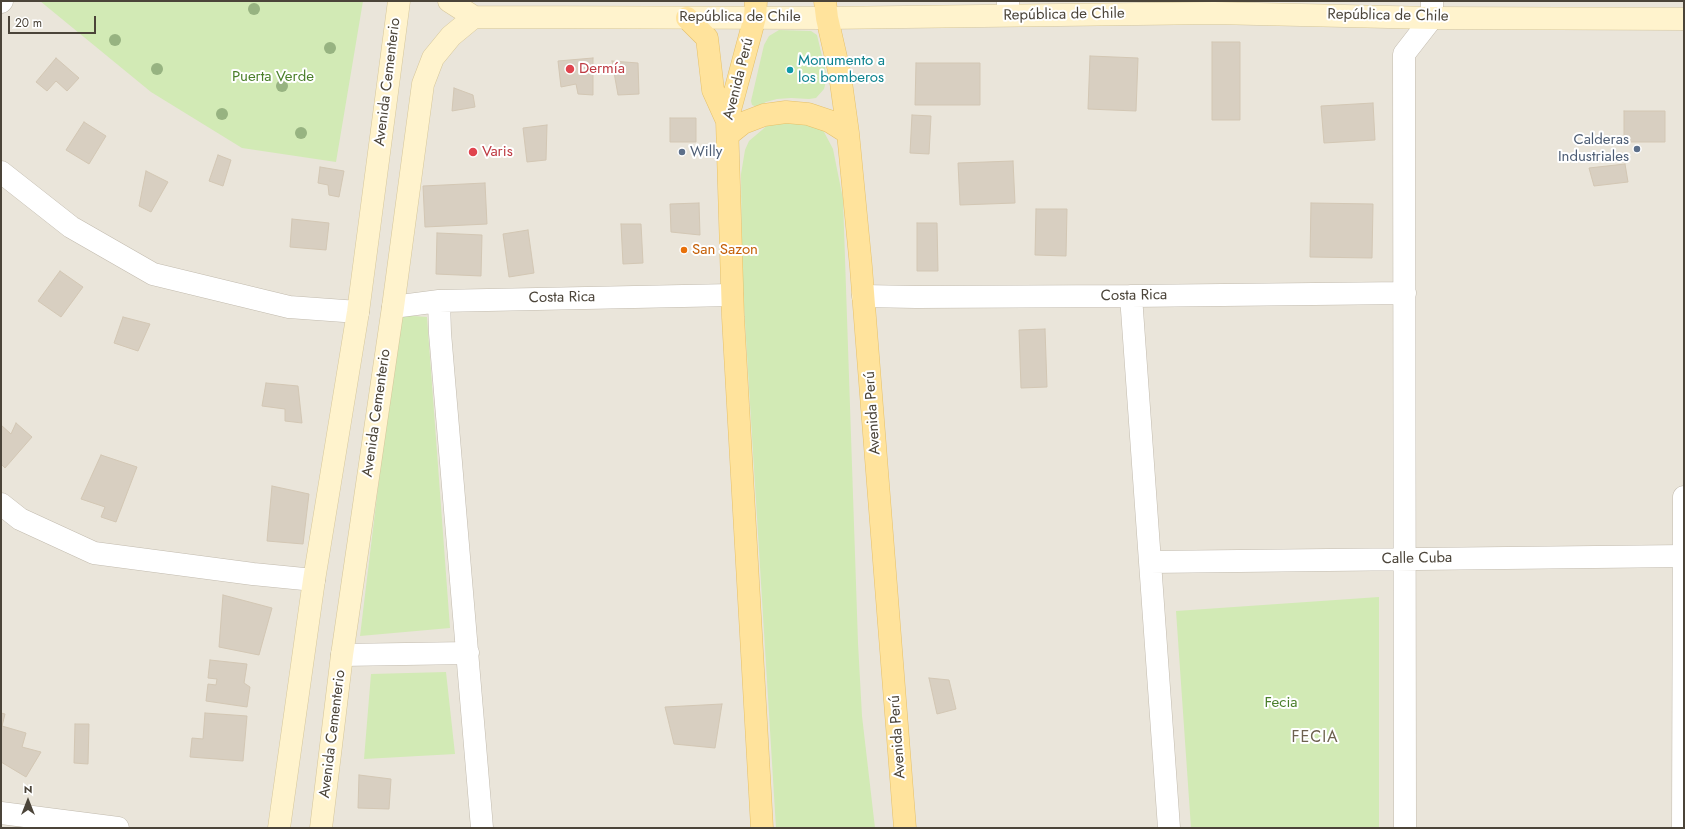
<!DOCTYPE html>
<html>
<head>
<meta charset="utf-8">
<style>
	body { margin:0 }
	#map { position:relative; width:1685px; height:829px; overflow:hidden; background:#f6f3ec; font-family:Jost,sans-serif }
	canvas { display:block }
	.frame { position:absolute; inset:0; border:2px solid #4b4439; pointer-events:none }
	.north { position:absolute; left:8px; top:781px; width:40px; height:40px; -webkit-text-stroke:3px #fff; paint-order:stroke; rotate:0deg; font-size:11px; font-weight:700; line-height:16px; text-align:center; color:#4b4439 }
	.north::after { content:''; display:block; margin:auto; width:14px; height:18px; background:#4b4439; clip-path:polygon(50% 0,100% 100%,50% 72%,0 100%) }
	.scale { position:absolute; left:8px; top:16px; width:88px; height:18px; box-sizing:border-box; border:2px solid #4b4439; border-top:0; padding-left:5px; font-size:12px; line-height:14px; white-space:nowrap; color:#4b4439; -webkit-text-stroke:3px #fff; paint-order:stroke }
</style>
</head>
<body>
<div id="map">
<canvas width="1685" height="829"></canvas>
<div class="frame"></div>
<div class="north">N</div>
<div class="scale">20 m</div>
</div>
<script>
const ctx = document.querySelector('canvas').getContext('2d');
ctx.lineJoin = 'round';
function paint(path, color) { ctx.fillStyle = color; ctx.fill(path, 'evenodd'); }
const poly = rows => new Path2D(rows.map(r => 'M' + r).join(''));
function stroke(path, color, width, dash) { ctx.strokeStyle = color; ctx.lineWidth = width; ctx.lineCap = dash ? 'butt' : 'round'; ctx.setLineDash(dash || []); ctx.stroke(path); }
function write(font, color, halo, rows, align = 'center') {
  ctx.font = font + ' Jost,sans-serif'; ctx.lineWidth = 4; ctx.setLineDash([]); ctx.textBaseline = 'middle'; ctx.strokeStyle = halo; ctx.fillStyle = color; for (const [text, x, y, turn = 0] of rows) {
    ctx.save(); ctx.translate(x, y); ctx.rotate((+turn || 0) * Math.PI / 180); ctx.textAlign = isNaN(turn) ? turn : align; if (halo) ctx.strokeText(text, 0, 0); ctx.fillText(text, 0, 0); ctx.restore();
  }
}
const residential = poly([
	[1,1,1684,1,1684,828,1,828]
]);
const green = poly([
	[40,1,363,1,336,162,242,148,151,92],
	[779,30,811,31,817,35,827,77,824,89,816,98,809,99,791,98,777,99,766,102,757,107,752,105,751,101,764,45,769,36],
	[786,119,808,123,823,130,833,149,843,199,858,643,862,716,875,828,776,828,742,273,741,174,745,150,749,141,769,124],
	[399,315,427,317,450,628,360,636],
	[1379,597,1379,828,1191,828,1176,611],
	[446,672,455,754,364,759,371,674]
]);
const building = poly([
	[1212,42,1240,42,1240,120,1212,120,1212,42],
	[1090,56,1138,58,1136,111,1088,109,1090,56],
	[56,58,79,78,67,91,56,81,47,91,36,82,56,58],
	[593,58,593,95,578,94,576,84,561,87,558,61,593,58],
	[612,61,638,63,639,94,618,95,612,61],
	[916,63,980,63,980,105,915,105,916,63],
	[454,88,473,95,475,107,452,111,454,88],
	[1373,103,1375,140,1324,143,1321,106,1373,103],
	[1624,111,1665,111,1665,142,1624,142,1624,111],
	[912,115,931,116,929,154,910,153,912,115],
	[670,118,696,118,696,142,670,142,670,118],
	[84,122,106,136,89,164,66,150,84,122],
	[547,125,546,160,527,162,523,128,547,125],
	[218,155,231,160,223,186,209,181,218,155],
	[1013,161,1015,203,960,205,958,163,1013,161],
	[1625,164,1628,182,1594,186,1589,168,1625,164],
	[320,167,344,171,339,197,329,195,328,185,318,183,320,167],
	[146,171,168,182,151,212,139,206,146,171],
	[485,183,487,224,425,227,423,186,485,183],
	[699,203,700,235,671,232,670,204,699,203],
	[1311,203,1373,204,1372,258,1310,257,1311,203],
	[1036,209,1067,209,1066,256,1035,255,1036,209],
	[292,219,329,223,326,250,290,247,292,219],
	[917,223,937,223,938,271,917,271,917,223],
	[621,224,641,224,643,263,623,264,621,224],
	[528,230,534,273,509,277,503,234,528,230],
	[437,233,482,235,481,276,436,274,437,233],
	[60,271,83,287,61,317,38,301,60,271],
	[123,317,150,324,138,351,114,343,123,317],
	[1045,329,1047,387,1021,388,1019,330,1045,329],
	[266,383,298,386,302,423,285,421,285,409,262,406,266,383],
	[16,423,32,437,5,468,1,464,1,425,11,434,16,423],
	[101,455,137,467,116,522,101,517,105,507,81,499,101,455],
	[272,486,309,494,303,544,267,541,272,486],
	[223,595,272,608,259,655,219,647,223,595],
	[210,660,247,664,244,683,250,687,247,707,206,701,208,684,216,685,217,679,208,678,210,660],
	[929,678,949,680,956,709,937,714,929,678],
	[722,704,715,748,674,744,665,707,722,704],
	[1,713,5,714,2,726,26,733,22,747,41,752,26,777,1,762,1,713],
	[205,713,247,716,243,761,190,757,192,738,203,739,205,713],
	[75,724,89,724,88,764,74,763,75,724],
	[359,775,391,779,389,809,358,808,359,775]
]);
const minor = poly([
	[1008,1,1008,15],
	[1,2,2,1],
	[1,172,71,227,153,274,289,307,358,312],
	[863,296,916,297,1131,296,1405,293],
	[1131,296,1169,828],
	[439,301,440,333,482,828],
	[393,307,439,301,732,295],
	[1,504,20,519,94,553,253,574,314,580],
	[1150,562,1684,556],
	[342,655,468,653],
	[1,813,118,828],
	[1405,828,1404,54,1432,18,1432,1]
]);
const tertiary = poly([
	[1683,828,1684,497]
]);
const secondary = poly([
	[449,1,474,17,827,18,1214,13,1432,18,1684,19],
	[279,828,314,580,358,312,399,1],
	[321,828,342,655,393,307,423,84,433,58,451,36,474,17]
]);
const primary = poly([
	[756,1,755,17,727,121,733,317,762,828],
	[825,1,827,18,840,75,848,133,861,267,905,828],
	[687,18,707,38,713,90,727,121],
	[728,135,743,123,764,115,786,112,808,114,829,121,848,133]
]);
const trees = [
	[254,9],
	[115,40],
	[330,48],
	[157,69],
	[282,86],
	[222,114],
	[301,133]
];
const markers = [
	[570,69,5,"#e0444e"],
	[790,70,4,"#0f9aa8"],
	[1637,149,4,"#5c6f8a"],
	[473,152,5,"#e0444e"],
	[682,152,4,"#5c6f8a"],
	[684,250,4,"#e8710a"]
];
const streetNames = [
	["República de Chile",1064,15,-1],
	["República de Chile",1388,16,1],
	["República de Chile",740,17],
	["Avenida Perú",739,79,-76],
	["Avenida Cementerio",388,82,-83],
	["Costa Rica",1134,296,-1],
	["Costa Rica",562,298,-1],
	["Avenida Cementerio",377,413,-82],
	["Avenida Perú",873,413,-94],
	["Calle Cuba",1417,559,-1],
	["Avenida Cementerio",333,734,-83],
	["Avenida Perú",898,737,-94]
];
const cultureNames = [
	["Monumento a",798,61],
	["los bomberos",798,78]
];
const healthNames = [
	["Dermía",579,69],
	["Varis",482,152]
];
const parkNames = [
	["Puerta Verde",273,77],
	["Fecia",1281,703]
];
const serviceNames = [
	["Calderas",1629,140],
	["Industriales",1629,157],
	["Willy",690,152,"left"]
];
const foodNames = [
	["San Sazon",692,250]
];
const neighbourhoodNames = [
	["FECIA",1315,738]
];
paint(residential, '#eae5da');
paint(green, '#d2eab5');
paint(building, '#d8cfc1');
stroke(building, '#d3c7b4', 1);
stroke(minor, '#c2bbae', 23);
stroke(tertiary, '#c2bbae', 23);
stroke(secondary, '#d6c79b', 23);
stroke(primary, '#e6c16a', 23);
stroke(minor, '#fff', 22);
stroke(tertiary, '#fff', 22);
stroke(secondary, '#fff3cd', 22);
stroke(primary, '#ffe39c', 22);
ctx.fillStyle = '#97b381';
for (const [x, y] of trees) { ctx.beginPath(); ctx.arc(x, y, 6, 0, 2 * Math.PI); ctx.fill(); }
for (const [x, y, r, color] of markers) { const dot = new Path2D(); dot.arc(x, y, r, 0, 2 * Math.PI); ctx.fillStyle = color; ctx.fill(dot); stroke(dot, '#fff', 1.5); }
write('15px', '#4b4439', '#fff', streetNames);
write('15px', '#0d838f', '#fff', cultureNames, 'left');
write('15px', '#be3a42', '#fff', healthNames, 'left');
write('15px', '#4a7f2a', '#fff', parkNames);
write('15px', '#4e5e75', '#fff', serviceNames, 'right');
write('15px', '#c56008', '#fff', foodNames, 'left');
ctx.letterSpacing = '1px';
write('16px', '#6e6250', '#fff', neighbourhoodNames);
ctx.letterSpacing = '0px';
</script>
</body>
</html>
